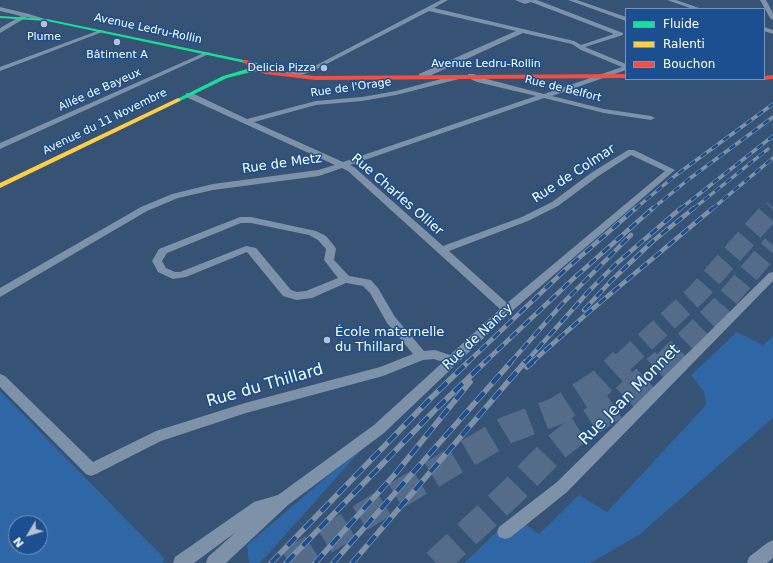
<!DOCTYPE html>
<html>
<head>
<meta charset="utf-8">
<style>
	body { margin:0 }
	#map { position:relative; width:773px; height:563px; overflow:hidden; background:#365274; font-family:"DejaVu Sans",sans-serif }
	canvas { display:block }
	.legend { position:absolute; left:625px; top:8px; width:140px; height:72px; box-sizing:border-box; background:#1b4f8f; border:1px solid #7695bc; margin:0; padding:5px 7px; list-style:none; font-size:12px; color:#fff }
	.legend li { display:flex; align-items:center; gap:8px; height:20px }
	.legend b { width:20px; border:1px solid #7695bc }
	.north { position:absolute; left:8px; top:515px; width:40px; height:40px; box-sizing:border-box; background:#1b4f8f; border:1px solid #7695bc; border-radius:50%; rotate:232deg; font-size:11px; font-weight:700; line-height:16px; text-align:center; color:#fff }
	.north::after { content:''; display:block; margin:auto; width:14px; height:18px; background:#b9c2ce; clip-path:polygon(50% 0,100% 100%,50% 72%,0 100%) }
</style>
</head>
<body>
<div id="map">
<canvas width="773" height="563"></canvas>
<ul class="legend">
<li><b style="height:5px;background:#16e098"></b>Fluide</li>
<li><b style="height:5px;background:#ffcf43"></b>Ralenti</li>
<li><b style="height:5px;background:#f24e42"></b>Bouchon</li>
</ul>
<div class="north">N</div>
</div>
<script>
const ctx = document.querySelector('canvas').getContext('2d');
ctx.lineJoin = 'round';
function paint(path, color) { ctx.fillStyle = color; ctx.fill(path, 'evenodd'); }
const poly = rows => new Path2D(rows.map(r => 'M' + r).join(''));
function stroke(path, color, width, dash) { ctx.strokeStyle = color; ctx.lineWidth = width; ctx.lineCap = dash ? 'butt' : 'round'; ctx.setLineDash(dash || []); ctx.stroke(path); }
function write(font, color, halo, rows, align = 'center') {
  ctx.font = font + ' "DejaVu Sans",sans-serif'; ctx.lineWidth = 3; ctx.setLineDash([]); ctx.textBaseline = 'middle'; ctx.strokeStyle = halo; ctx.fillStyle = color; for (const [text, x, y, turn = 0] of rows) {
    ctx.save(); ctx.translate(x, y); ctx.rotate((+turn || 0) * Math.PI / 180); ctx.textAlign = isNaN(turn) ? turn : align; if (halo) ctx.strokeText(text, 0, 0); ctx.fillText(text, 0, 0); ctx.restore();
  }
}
const green = poly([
	[737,332,763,345,773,336,773,418,639,535,590,563,464,563,514,516,539,534,579,495,607,512,706,405,704,392,691,375],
	[0,391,164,558,163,563,0,563],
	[16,523,40,523,40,547,16,547],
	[371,439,260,563,249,563,247,545]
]);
const highwayTunnelFar2 = poly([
	[772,209,773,208]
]);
const highwayTunnelFar1 = poly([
	[622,363,697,294,773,208],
	[663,363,722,305,773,245]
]);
const highwayTunnel = poly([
	[289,563,389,500,507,430,557,411,599,384,623,362],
	[436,563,513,491,555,448,577,431,621,402,664,362]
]);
const street = poly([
	[441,0,448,0,434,8,574,41,581,45,614,34,531,2,525,4,515,0,537,0,623,33,623,35,585,47,626,64,626,70,552,96,604,109,651,116,655,118,651,120,604,113,544,98,350,165,354,167,443,246,522,217,552,202,591,173,628,150,634,150,675,170,511,312,384,433,288,505,226,563,206,563,208,557,236,532,194,563,173,563,175,557,254,502,278,495,374,425,443,362,434,359,423,360,383,376,246,413,161,441,96,474,91,476,86,474,0,387,0,374,5,376,93,462,156,431,245,403,380,367,413,354,387,323,370,293,363,286,346,283,312,298,297,300,293,299,283,296,247,252,186,277,173,279,158,272,152,261,159,249,240,217,251,217,316,231,326,236,335,247,336,249,334,260,349,276,371,280,378,288,395,317,424,351,435,350,450,355,500,309,348,171,342,168,319,176,213,190,178,198,147,211,0,297,0,288,141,207,172,194,213,184,318,170,335,165,186,97,186,93,192,93,247,119,316,101,362,97,396,91,456,75,459,75,459,79,396,95,362,101,316,105,254,122,343,162,536,96,477,82,468,78,468,74,474,74,483,78,544,94,622,67,581,50,572,44,523,33,425,78,419,78,419,74,516,31,429,11,315,70,299,76,287,76,283,74,287,72,298,72,311,68,441,0],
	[631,155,665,171,507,303,449,251,528,221,558,206,597,177,631,155],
	[241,223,251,223,309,235,318,240,326,249,324,260,338,278,306,291,297,292,291,290,256,248,246,246,180,272,175,272,166,268,162,261,167,253,241,223],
	[568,0,577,0,626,17,626,21,568,0],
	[667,0,676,0,702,9,693,9,667,0],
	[760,0,766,0,773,13,773,20,770,18,760,0],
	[0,7,29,14,45,19,42,21,27,17,0,33,0,28,21,16,0,11,0,7],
	[764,27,773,30,773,34,764,31,764,27],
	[100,30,105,31,0,71,0,67,100,30],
	[206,52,211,53,0,149,0,143,206,52],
	[773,272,773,281,567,492,511,537,505,539,499,537,497,532,499,527,557,482,769,273,773,272],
	[773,540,773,558,767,563,747,563,749,557,767,543,773,540]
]);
const fast = poly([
	[0,16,47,19,258,63,255,65,47,21,0,18,0,16],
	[263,67,266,69,265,70,247,73,227,78,180,101,175,100,223,76,247,69,263,67]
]);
const slow = poly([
	[178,98,180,99,180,101,0,188,0,183,178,98]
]);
const jam = poly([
	[243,60,247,60,258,68,268,71,315,76,626,74,626,78,315,80,265,74,254,70,243,62,243,60],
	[773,75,773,79,764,80,762,79,764,79,764,76,773,75]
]);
const railFar2 = poly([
	[635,209,676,175,773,104],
	[652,209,689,179,773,117],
	[680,209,773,136],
	[693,209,768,149],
	[712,209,773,158]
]);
const railFar1 = poly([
	[584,310,611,281,653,241,694,208],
	[467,363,565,270,636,208],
	[484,363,574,278,653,208],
	[510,363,562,304,631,235],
	[525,363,588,292,617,263,681,208],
	[531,363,590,311,713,208]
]);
const rail = poly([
	[527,367,533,362],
	[271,563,431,398,468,362],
	[286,563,434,411,485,362],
	[315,563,396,473,470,382],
	[333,563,511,362],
	[352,563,525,362]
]);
const markers = [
	[44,24,4,"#b9c2ce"],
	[117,42,4,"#b9c2ce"],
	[324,68,4,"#b9c2ce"],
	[327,340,4,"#b9c2ce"]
];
const farStreetnames = [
	["Avenue Ledru-Rollin",148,29,12],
	["Avenue Ledru-Rollin",486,64],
	["Rue de l'Orage",351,88,-8],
	["Rue de Belfort",563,89,14],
	["Allée de Bayeux",100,90,-24],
	["Avenue du 11 Novembre",105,122,-26]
];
const farPoinames = [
	["Plume",44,37],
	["Bâtiment A",117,55],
	["Delicia Pizza",316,68,"right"]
];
const streetNames = [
	["Rue de Metz",282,164,-8],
	["Rue de Colmar",574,174,-33],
	["Rue Charles Ollier",397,195,41],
	["Rue de Nancy",478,337,-43]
];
const poiNames = [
	["École maternelle",335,333],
	["du Thillard",335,348]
];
const nearStreetnames = [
	["Rue du Thillard",265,386,-16],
	["Rue Jean Monnet",630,395,-45]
];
paint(green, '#2f66a5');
stroke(highwayTunnelFar2, '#546c89', 16, [16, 8]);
stroke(highwayTunnelFar1, '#546c89', 21, [21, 10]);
stroke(highwayTunnel, '#546c89', 28, [28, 14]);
paint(street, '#7d92a8');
paint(fast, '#16e098');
paint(slow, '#ffcf43');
paint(jam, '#f24e42');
stroke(railFar2, '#7e92a7', 3.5);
stroke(railFar1, '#7e92a7', 4.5);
stroke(rail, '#7e92a7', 5.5);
stroke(railFar2, '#1b4f8f', 2.5, [7]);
stroke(railFar1, '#1b4f8f', 3, [9]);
stroke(rail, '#1b4f8f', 4, [12]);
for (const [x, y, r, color] of markers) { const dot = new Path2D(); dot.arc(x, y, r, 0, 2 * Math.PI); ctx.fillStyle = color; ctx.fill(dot); stroke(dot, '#1b4f8f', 1.5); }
write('11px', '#fff', '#1b4f8f', farStreetnames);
write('11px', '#fff', '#1b4f8f', farPoinames);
write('13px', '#fff', '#1b4f8f', streetNames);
write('13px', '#fff', '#1b4f8f', poiNames, 'left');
write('16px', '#fff', '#1b4f8f', nearStreetnames);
</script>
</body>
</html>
